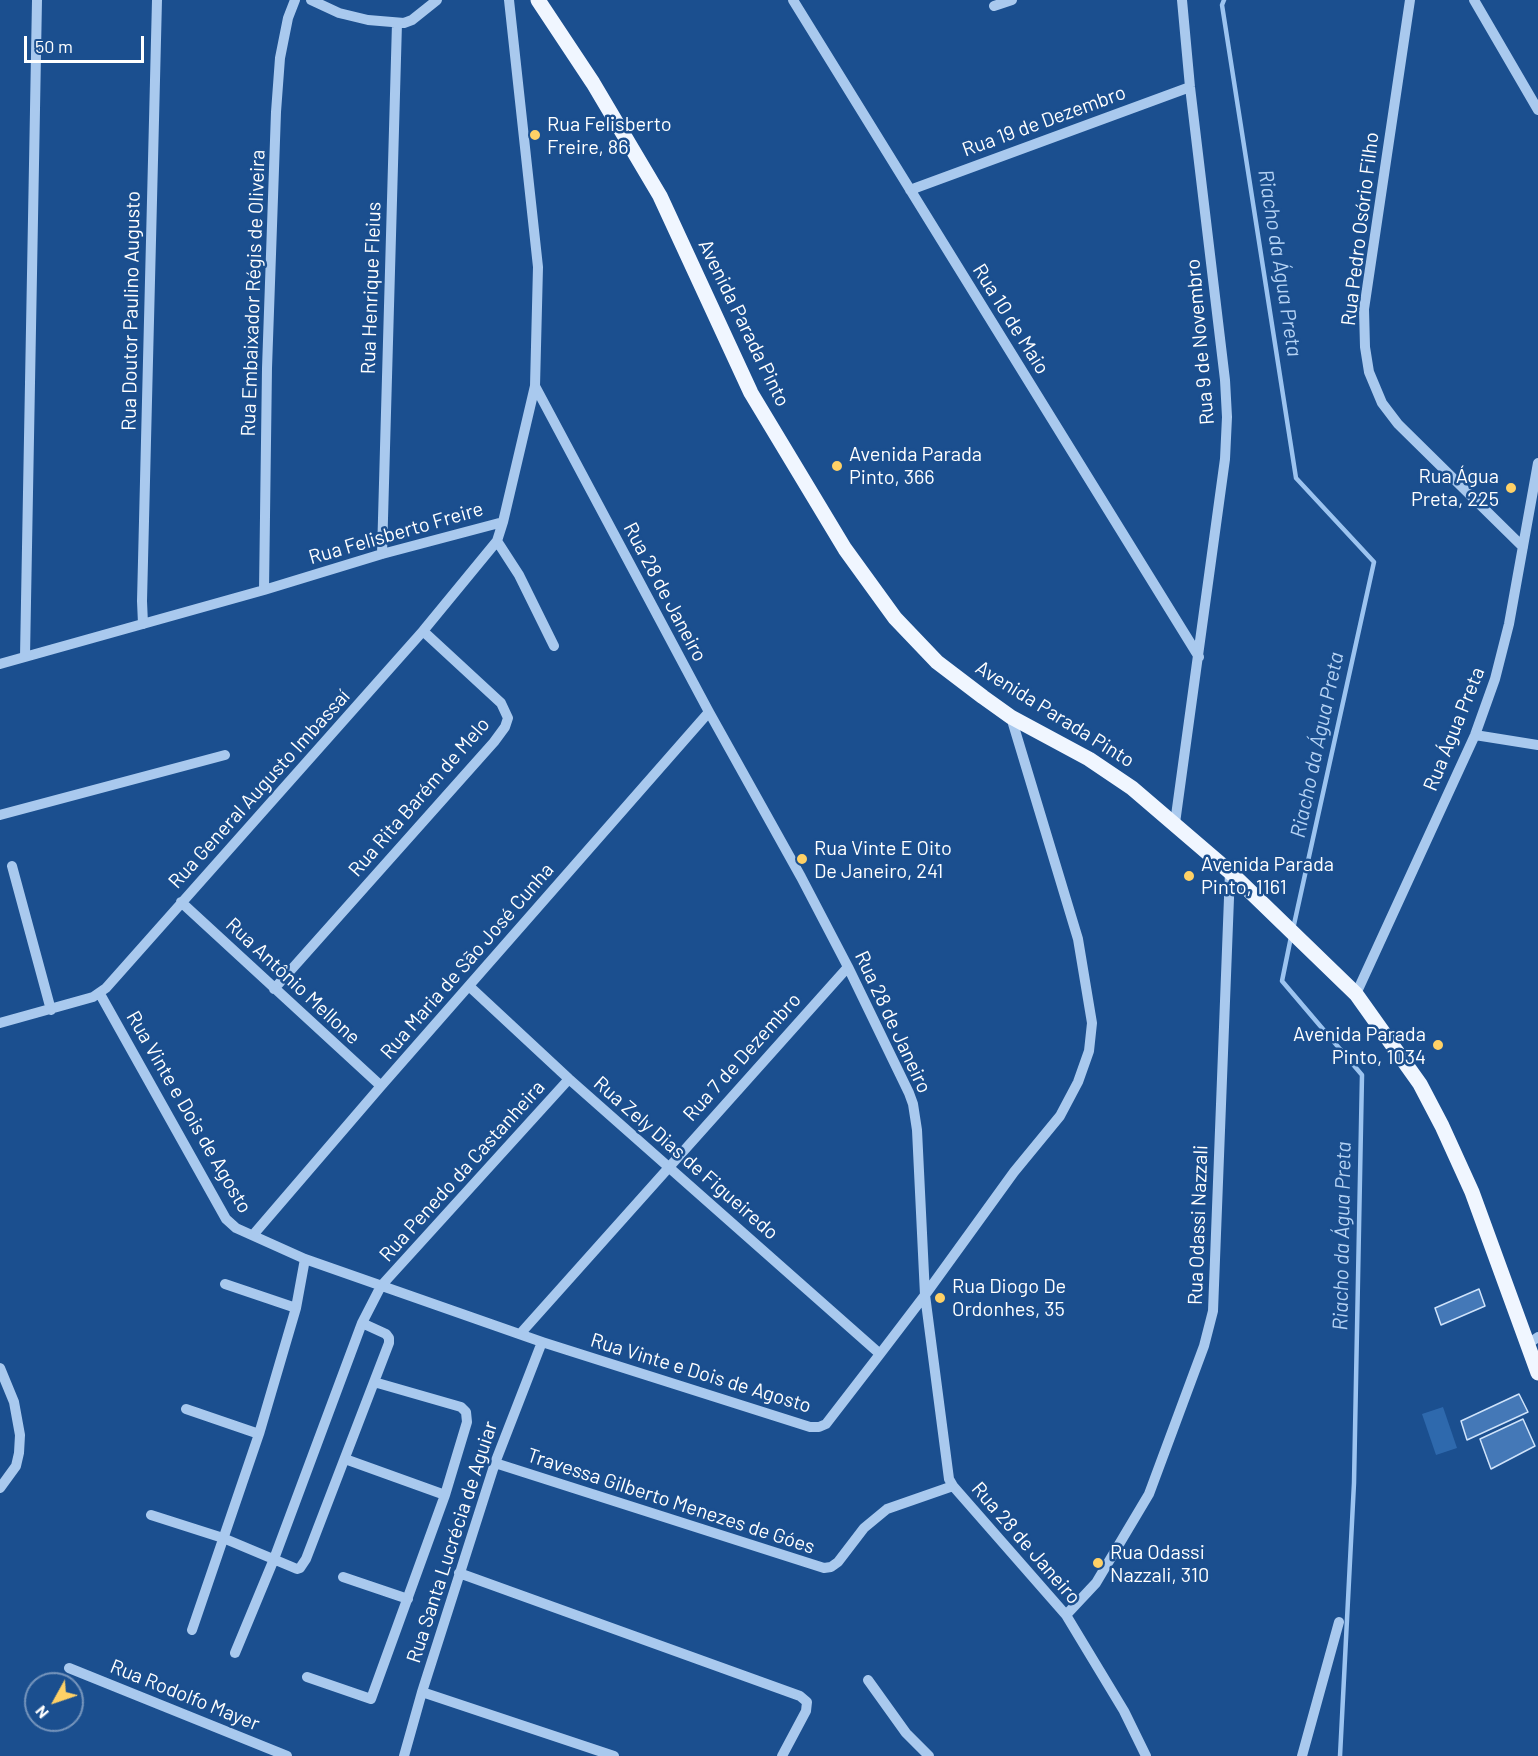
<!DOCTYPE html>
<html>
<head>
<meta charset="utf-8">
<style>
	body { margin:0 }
	#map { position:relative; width:1538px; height:1756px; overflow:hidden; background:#1b4f8f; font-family:Barlow,sans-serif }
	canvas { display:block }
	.north { position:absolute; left:24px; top:1672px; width:60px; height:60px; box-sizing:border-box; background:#1b4f8f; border:2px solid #7695bc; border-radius:50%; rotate:230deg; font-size:16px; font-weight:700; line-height:24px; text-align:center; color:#fff }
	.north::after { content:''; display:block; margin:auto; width:21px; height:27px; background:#ffd166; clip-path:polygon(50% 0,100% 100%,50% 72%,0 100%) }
	.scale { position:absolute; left:24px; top:36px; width:120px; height:27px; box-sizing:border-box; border:3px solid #fff; border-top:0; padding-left:8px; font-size:18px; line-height:21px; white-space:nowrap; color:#fff; -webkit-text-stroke:4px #1b4f8f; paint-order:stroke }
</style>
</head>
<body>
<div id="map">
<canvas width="1538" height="1756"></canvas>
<div class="north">N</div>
<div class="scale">50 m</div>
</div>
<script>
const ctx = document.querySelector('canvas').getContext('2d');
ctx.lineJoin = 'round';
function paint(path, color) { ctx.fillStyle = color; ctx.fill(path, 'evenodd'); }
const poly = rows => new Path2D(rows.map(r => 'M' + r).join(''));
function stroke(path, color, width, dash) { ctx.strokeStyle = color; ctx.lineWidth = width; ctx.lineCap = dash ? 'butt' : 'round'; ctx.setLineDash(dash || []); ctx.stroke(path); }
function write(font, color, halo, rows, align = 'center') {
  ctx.font = font + ' Barlow,sans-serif'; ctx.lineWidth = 5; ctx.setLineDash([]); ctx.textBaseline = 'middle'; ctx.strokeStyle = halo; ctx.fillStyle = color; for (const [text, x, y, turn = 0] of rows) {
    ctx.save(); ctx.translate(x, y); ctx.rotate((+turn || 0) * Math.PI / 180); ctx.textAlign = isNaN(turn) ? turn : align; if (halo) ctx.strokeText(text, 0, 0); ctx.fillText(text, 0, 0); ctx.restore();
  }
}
const green = poly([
	[1443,1407,1457,1448,1436,1455,1422,1414]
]);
const stream = poly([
	[1224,0,1222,5,1296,478,1374,562,1293,929],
	[1291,937,1282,981,1362,1075,1354,1483,1340,1756]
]);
const building = poly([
	[1479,1289,1485,1306,1441,1325,1435,1308,1479,1289],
	[1519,1394,1528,1412,1467,1440,1461,1421,1519,1394],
	[1523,1419,1535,1446,1491,1469,1480,1439,1523,1419]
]);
const minor = poly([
	[311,0,339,13,368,20,404,23,412,20,437,0],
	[793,0,1199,657],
	[1410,0,1364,309,1365,347,1369,372,1382,403,1398,424,1523,547],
	[1474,0,1538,110],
	[994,6,1012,0],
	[910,190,1190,87],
	[535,386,709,712,801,877,848,967,909,1093,913,1104,917,1130,925,1295,949,1479,953,1486,1066,1615,1124,1711,1146,1756],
	[497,541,519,575,554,646],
	[382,554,397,23],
	[264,590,267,368,276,112,280,58,288,18,295,0],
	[143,624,142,601,157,0],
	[25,657,37,0],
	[0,664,264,590,382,554,503,522],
	[1475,735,1538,745],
	[0,815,225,755],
	[1175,823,1225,459,1227,417,1225,380,1190,87,1182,0],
	[12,866,51,1010],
	[181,902,381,1086],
	[469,986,569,1079,880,1354],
	[274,989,494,742,505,727,508,718,501,703,423,631],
	[100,994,226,1219,236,1228,305,1259,542,1342,810,1427,819,1427,826,1424,880,1354,925,1295,1014,1172,1060,1116,1078,1082,1089,1051,1092,1023,1078,939,1011,717],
	[1356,994,1475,735,1495,679,1509,624,1538,463],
	[0,1023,93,997,106,988,423,631,497,541,503,522,535,386,538,267,509,0],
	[253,1235,381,1086,709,712],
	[225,1284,296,1308],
	[520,1334,848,967],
	[1528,1344,1538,1337],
	[0,1368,14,1402,20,1435,19,1453,16,1466,0,1488],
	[186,1409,259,1434],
	[345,1459,445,1495],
	[495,1463,824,1568,831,1567,838,1562,864,1528,887,1509,953,1486],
	[151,1515,223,1538,297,1569,300,1568,306,1559,389,1343,389,1338,386,1334,362,1323],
	[459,1573,800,1696,807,1702,806,1711,782,1756],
	[343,1577,408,1599],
	[1066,1615,1096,1583,1149,1494,1204,1346,1213,1311,1230,872],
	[192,1630,259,1434,296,1308,305,1259],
	[235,1653,274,1559,362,1323,381,1286,569,1079],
	[69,1668,287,1756],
	[307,1677,371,1699,445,1495,467,1422,466,1412,461,1407,374,1382],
	[868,1680,906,1733,929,1756],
	[422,1692,614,1756],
	[404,1756,422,1692,495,1463,542,1342],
	[1302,1756,1339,1622]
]);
const major = poly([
	[538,0,593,83,660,196,751,393,845,549,895,618,937,662,983,697,1011,717,1089,759,1132,788,1230,872,1356,994,1420,1084,1442,1126,1472,1192,1538,1373]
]);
const markers = [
	[535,135,6,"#ffd166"],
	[837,466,6,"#ffd166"],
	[1511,488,6,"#ffd166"],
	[802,859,6,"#ffd166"],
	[1189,876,6,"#ffd166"],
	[1438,1045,6,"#ffd166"],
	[940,1298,6,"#ffd166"],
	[1098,1563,6,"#ffd166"]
];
const streetNames = [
	["Rua 19 de Dezembro",1044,121,-20],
	["Rua Pedro Osório Filho",1360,229,-83],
	["Rua Henrique Fleius",371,288,-88],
	["Rua Embaixador Régis de Oliveira",253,293,-88],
	["Rua Doutor Paulino Augusto",131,311,-89],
	["Rua 10 de Maio",1011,319,58],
	["Avenida Parada Pinto",744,323,64],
	["Rua 9 de Novembro",1200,342,-95],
	["Rua Felisberto Freire",396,533,-16],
	["Rua 28 de Janeiro",665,592,62],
	["Avenida Parada Pinto",1055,714,32],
	["Rua Água Preta",1454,729,-68],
	["Rua General Augusto Imbassaí",259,789,-48],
	["Rua Rita Barém de Melo",419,797,-49],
	["Rua Maria de São José Cunha",467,961,-49],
	["Rua Antônio Mellone",293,981,43],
	["Rua 28 de Janeiro",893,1022,65],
	["Rua 7 de Dezembro",742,1057,-48],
	["Rua Vinte e Dois de Agosto",189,1112,60],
	["Rua Zely Dias de Figueiredo",686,1158,41],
	["Rua Penedo da Castanheira",462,1171,-48],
	["Rua Odassi Nazzali",1198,1225,-88],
	["Rua Vinte e Dois de Agosto",701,1373,17],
	["Travessa Gilberto Menezes de Góes",671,1501,18],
	["Rua Santa Lucrécia de Aguiar",452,1542,-72],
	["Rua 28 de Janeiro",1026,1543,49],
	["Rua Rodolfo Mayer",185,1695,22]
];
const poiNames = [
	["Rua Felisberto",547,124],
	["Freire, 86",547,147],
	["Avenida Parada",849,454],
	["Pinto, 366",849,477],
	["Rua Água",1499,476,"right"],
	["Preta, 225",1499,499,"right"],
	["Rua Vinte E Oito",814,848],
	["De Janeiro, 241",814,871],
	["Avenida Parada",1201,864],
	["Pinto, 1161",1201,887],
	["Avenida Parada",1426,1034,"right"],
	["Pinto, 1034",1426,1057,"right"],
	["Rua Diogo De",952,1286],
	["Ordonhes, 35",952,1309],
	["Rua Odassi",1110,1552],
	["Nazzali, 310",1110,1575]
];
const waterNames = [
	["Riacho da Água Preta",1280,263,81],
	["Riacho da Água Preta",1317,745,-78],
	["Riacho da Água Preta",1342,1236,-89]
];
paint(green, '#2e69ad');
stroke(stream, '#9cc4f0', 4.5);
paint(building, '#4478b7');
stroke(building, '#cfe3fa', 1.5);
stroke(minor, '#a9c9ee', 10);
stroke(major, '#f0f6ff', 15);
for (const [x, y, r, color] of markers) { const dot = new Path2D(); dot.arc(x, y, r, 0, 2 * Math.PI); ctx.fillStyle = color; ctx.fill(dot); stroke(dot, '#1b4f8f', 2); }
write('20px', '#fff', '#1b4f8f', streetNames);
write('20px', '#fff', '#1b4f8f', poiNames, 'left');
write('italic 21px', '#b5d3f5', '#1b4f8f', waterNames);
</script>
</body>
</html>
